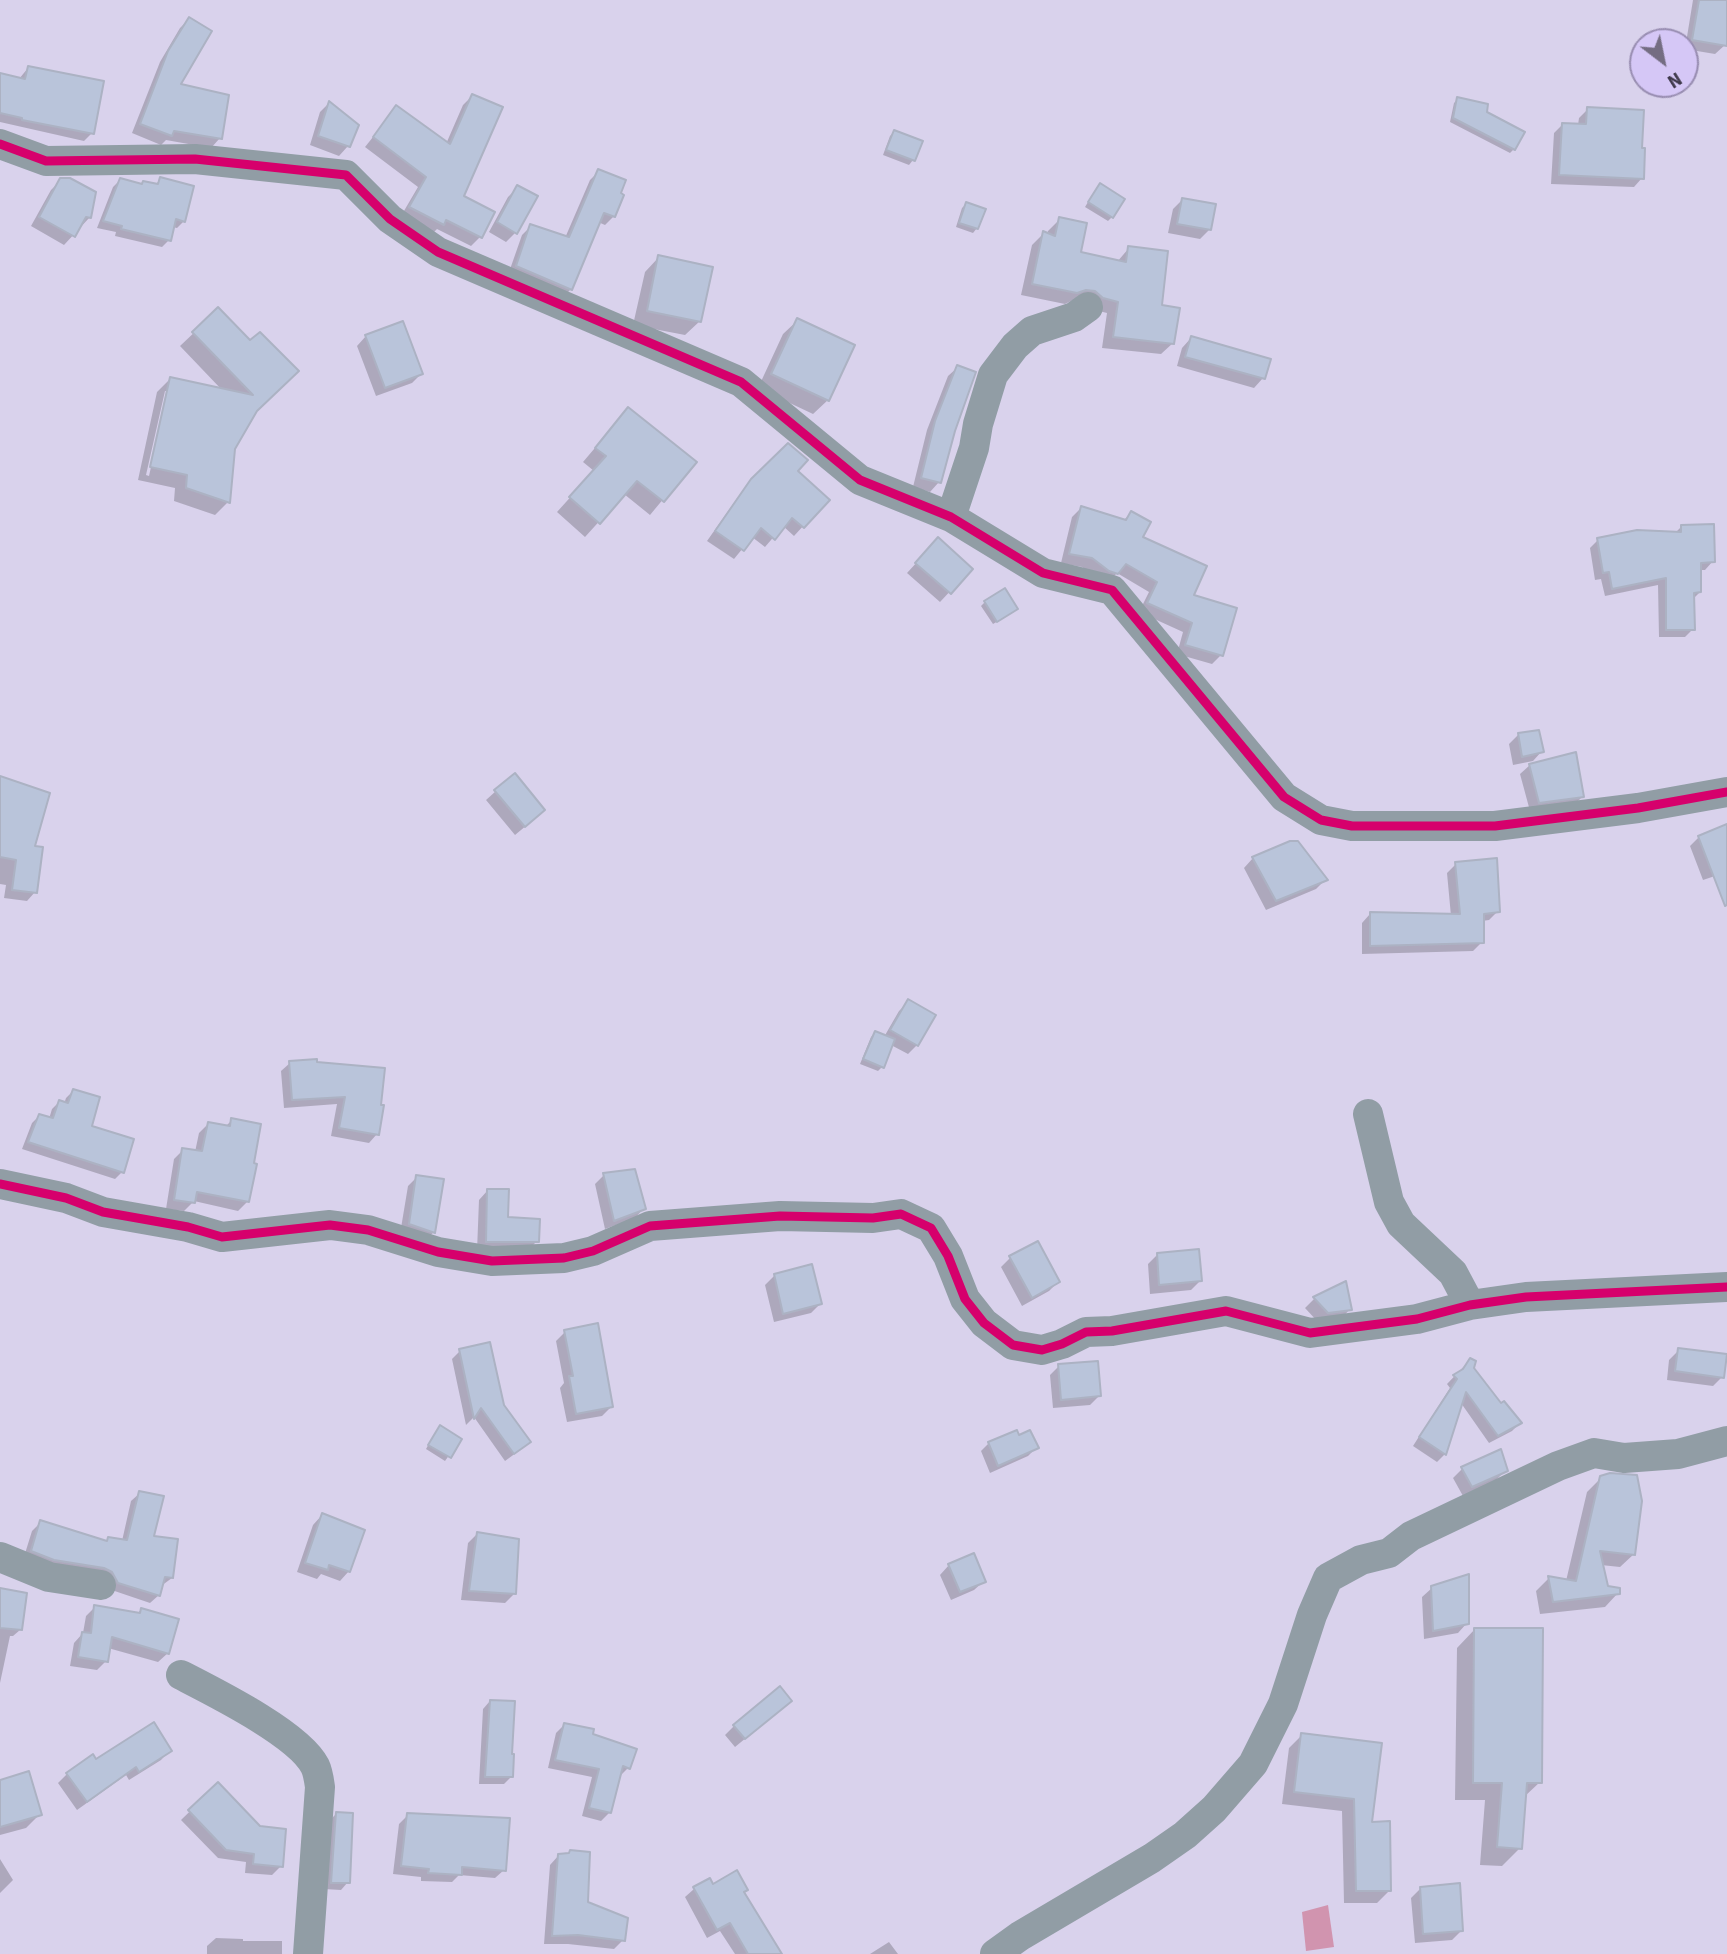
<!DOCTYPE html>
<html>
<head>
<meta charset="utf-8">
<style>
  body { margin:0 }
  #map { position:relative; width:1727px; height:1954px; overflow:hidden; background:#d9d2ec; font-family:"Source Sans 3",sans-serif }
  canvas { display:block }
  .north { position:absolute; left:1629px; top:28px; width:70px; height:70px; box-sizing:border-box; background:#d5c7f6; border:2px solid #988db1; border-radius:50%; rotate:148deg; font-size:19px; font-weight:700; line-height:28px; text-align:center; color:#3d3749 }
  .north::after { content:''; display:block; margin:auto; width:24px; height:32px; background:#746d82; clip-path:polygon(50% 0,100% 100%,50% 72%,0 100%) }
</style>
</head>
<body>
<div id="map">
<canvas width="1727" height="1954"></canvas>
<div class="north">N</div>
</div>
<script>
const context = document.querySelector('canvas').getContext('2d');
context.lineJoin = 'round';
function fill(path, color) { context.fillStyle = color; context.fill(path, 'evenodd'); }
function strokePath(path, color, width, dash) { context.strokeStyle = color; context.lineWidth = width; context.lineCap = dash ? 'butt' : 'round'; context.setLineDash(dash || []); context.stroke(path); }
fill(new Path2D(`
  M 1328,1905 L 1334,1947 L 1306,1951 L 1302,1912 Z`), '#d194af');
fill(new Path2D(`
  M 1693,0 L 1727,0 L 1725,45 L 1715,54 L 1685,49 Z
  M 189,19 L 178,85 L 220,138 L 211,148 L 166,140 L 161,145 L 132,133 L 160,62 L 180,28 Z
  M 28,68 L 92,133 L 84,141 L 0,122 L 0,75 L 19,79 Z
  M 472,96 L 461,197 L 480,237 L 471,246 L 437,229 L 433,233 L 401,216 L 418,187 L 365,147 L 397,107 L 446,144 L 463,105 Z
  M 1458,99 L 1485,113 L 1514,149 L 1510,153 L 1450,122 L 1454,103 Z
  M 329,103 L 348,146 L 339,156 L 310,145 L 320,112 Z
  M 1588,109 L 1640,149 L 1642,178 L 1634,187 L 1551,184 L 1554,133 L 1563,124 L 1578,125 L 1579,118 Z
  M 894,132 L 920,142 L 913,160 L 909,165 L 883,155 L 890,136 Z
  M 599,171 L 614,216 L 605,225 L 598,222 L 571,289 L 562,298 L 508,275 L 522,235 L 531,226 L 565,238 L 590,180 Z
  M 161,179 L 184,221 L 177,228 L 172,227 L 169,240 L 162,247 L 115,236 L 116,232 L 97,228 L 113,187 L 120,180 L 141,185 L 155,185 Z
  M 61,180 L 90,217 L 64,245 L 31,226 L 51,190 Z
  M 518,187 L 515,233 L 506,242 L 489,232 L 508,197 Z
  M 1096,189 L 1112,217 L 1108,221 L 1085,207 Z
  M 1182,200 L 1210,229 L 1200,239 L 1168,233 L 1173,209 Z
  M 966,204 L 977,228 L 973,233 L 956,227 L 962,208 Z
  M 1060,219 L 1078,254 L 1117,262 L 1129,248 L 1160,307 L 1173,343 L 1161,354 L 1102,348 L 1107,313 L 1091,309 L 1073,300 L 1065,304 L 1021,295 L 1032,245 L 1044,233 L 1047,235 L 1048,231 Z
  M 659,257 L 700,321 L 685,335 L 633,325 L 645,272 Z
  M 218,310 L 250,342 L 255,412 L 233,449 L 228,502 L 215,515 L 174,501 L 175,488 L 138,480 L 157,392 L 170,379 L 222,390 L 180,346 ZM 165,391 L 168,391 L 149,476 L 146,475 Z
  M 798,320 L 828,400 L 813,414 L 758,388 L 783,334 Z
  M 366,336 L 421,374 L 412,383 L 376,396 L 357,346 Z
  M 1191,338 L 1263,378 L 1254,388 L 1177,366 L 1182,348 Z
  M 958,367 L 953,430 L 939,482 L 930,492 L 913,487 L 927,430 L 948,376 Z
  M 628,409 L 694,462 L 650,515 L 624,494 L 585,537 L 557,512 L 594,471 L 583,462 Z
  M 788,445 L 795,471 L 827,500 L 794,536 L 783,526 L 765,547 L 752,537 L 734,559 L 707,541 L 743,490 Z
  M 1081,508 L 1123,521 L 1131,513 L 1141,538 L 1191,597 L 1221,655 L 1212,664 L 1177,654 L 1183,632 L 1139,612 L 1149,592 L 1117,573 L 1108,582 L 1099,580 L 1082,567 L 1061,563 L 1072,517 Z
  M 1681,527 L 1713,561 L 1705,570 L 1700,570 L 1700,592 L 1693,599 L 1693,629 L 1685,637 L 1659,637 L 1658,585 L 1605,596 L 1601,579 L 1595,580 L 1590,548 L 1598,540 L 1674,534 Z
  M 929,549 L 971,569 L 940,602 L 907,573 Z
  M 985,602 L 1012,613 L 993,624 L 981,606 Z
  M 1518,735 L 1542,751 L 1533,761 L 1513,765 L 1509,744 Z
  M 1530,765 L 1582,797 L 1573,806 L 1530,811 L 1520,774 Z
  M 0,784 L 33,848 L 35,892 L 27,901 L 4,898 L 6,885 L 0,884 Z
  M 496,791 L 533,820 L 515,835 L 486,800 Z
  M 1727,826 L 1727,872 L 1703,880 L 1690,846 L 1699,837 Z
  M 1253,858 L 1325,880 L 1316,889 L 1266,910 L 1244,868 Z
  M 1456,864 L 1498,911 L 1489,920 L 1482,921 L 1482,942 L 1473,951 L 1362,954 L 1362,923 L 1370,914 L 1451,916 L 1447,873 Z
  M 908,1002 L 917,1045 L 908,1054 L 891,1045 L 882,1067 L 878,1071 L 860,1064 L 871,1037 L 875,1033 L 884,1037 L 899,1011 Z
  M 290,1063 L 383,1070 L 377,1134 L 369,1143 L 331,1136 L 337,1104 L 284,1108 L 281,1071 Z
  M 73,1091 L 89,1128 L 122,1172 L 115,1179 L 22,1149 L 32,1123 L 39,1116 L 49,1119 L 52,1109 L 59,1102 L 64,1104 L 66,1098 Z
  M 232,1120 L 247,1202 L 238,1211 L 194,1201 L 184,1211 L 166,1209 L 174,1159 L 183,1150 L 195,1152 L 199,1133 L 208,1124 L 225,1127 Z
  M 604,1175 L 644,1208 L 635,1218 L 605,1229 L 595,1184 Z
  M 417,1177 L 434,1232 L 424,1241 L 400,1234 L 408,1186 Z
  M 488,1190 L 506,1219 L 537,1241 L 528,1250 L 477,1251 L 479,1200 Z
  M 1157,1255 L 1200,1281 L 1191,1290 L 1150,1294 L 1148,1264 Z
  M 1010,1258 L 1058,1282 L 1049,1291 L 1022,1306 L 1001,1267 Z
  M 774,1276 L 820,1304 L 811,1313 L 774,1322 L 765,1285 Z
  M 1345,1284 L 1350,1309 L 1341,1319 L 1318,1322 L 1305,1308 L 1314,1299 Z
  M 565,1332 L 612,1406 L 602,1416 L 567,1422 L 560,1388 L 564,1383 L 556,1341 Z
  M 1679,1350 L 1722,1377 L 1713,1386 L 1667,1380 L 1669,1360 Z
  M 460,1351 L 502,1406 L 520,1450 L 505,1461 L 474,1417 L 466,1425 L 452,1359 Z
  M 1470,1360 L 1472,1368 L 1500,1405 L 1520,1423 L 1512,1431 L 1489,1443 L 1461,1403 L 1445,1454 L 1437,1462 L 1413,1446 L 1450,1388 L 1447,1384 Z
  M 1059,1366 L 1099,1396 L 1090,1405 L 1053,1408 L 1050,1375 Z
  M 436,1431 L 460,1440 L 445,1461 L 426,1449 Z
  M 1018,1438 L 1037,1447 L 1028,1456 L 990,1473 L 981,1451 L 989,1443 Z
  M 1462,1469 L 1506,1470 L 1496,1480 L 1463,1496 L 1453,1478 Z
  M 1601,1478 L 1634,1554 L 1620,1567 L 1601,1565 L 1607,1587 L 1618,1593 L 1605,1607 L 1540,1614 L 1536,1591 L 1549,1578 L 1566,1581 L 1587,1492 Z
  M 140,1493 L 152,1538 L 172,1578 L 161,1586 L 159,1595 L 150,1603 L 23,1560 L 32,1531 L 41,1522 L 105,1542 L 109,1539 L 122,1541 L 131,1501 Z
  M 322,1515 L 349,1571 L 340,1581 L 321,1574 L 317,1579 L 297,1572 L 313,1525 Z
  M 477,1534 L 514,1594 L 505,1603 L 461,1600 L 468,1543 Z
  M 949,1565 L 984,1581 L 974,1590 L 951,1600 L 940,1575 Z
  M 1432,1588 L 1467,1623 L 1458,1633 L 1424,1639 L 1422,1597 Z
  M 0,1591 L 20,1630 L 13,1636 L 10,1636 L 0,1683 Z
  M 95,1607 L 137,1614 L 141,1610 L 168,1653 L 158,1662 L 108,1648 L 106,1661 L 97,1670 L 70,1666 L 74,1643 L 83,1633 L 86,1616 Z
  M 1475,1629 L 1540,1782 L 1524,1797 L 1520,1848 L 1502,1866 L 1480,1865 L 1485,1800 L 1455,1800 L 1457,1648 Z
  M 490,1701 L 510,1756 L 512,1776 L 504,1784 L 479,1784 L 483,1709 Z
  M 780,1710 L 735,1747 L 725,1735 L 734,1726 Z
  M 564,1725 L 591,1735 L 628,1768 L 620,1776 L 610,1812 L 601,1821 L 582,1816 L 592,1777 L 548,1768 L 556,1733 Z
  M 1302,1735 L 1380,1744 L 1370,1823 L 1390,1890 L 1377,1903 L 1344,1903 L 1342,1811 L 1282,1804 L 1289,1748 Z
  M 170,1750 L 161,1760 L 129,1780 L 126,1775 L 77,1810 L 58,1783 L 67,1774 L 96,1761 Z
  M 0,1782 L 40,1814 L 26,1828 L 0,1835 Z
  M 218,1784 L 259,1828 L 281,1866 L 272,1875 L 245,1873 L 246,1862 L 218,1858 L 181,1820 Z
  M 336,1814 L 348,1882 L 341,1890 L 324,1889 L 329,1821 Z
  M 408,1815 L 504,1870 L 495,1878 L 459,1875 L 452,1882 L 421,1881 L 421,1877 L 393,1874 L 399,1824 Z
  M 559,1855 L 587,1903 L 623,1940 L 614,1949 L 568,1944 L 544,1944 L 550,1865 Z
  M 0,1859 L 13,1880 L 0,1893 Z
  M 709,1880 L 713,1887 L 743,1892 L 780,1954 L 735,1954 L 720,1931 L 707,1938 L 685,1897 L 694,1889 Z
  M 1421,1888 L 1462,1930 L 1452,1940 L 1415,1943 L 1411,1898 Z
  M 216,1938 L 243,1939 L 243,1941 L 282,1941 L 282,1954 L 207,1954 L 207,1946 Z
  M 889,1942 L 898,1954 L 870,1954 Z`), '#0003');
const building = new Path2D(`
  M 1699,0 L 1727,0 L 1727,46 L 1692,40 Z
  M 189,17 L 212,31 L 181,84 L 229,95 L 222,139 L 174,131 L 172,136 L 140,124 L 168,51 Z
  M 28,66 L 104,81 L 94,134 L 22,120 L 22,118 L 0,113 L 0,73 L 25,79 Z
  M 472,94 L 503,107 L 464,196 L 495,212 L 482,238 L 446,220 L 444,225 L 409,207 L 426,177 L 373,137 L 396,105 L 450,144 Z
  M 1457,97 L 1488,104 L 1487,112 L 1525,132 L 1515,150 L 1453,118 Z
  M 329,101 L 359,125 L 350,147 L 318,136 Z
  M 1587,107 L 1644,110 L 1642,148 L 1645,148 L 1644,179 L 1559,175 L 1562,123 L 1586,124 Z
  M 894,130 L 923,141 L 915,161 L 886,150 Z
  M 598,169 L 626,180 L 621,193 L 624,195 L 615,217 L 604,213 L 572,290 L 516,266 L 530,224 L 569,237 Z
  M 160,177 L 194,186 L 185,222 L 176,219 L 171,241 L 121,229 L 122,226 L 103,221 L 120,178 L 142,184 L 143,181 L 158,184 Z
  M 60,178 L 70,178 L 96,192 L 91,218 L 86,217 L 75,237 L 39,217 Z
  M 1100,183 L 1125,199 L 1113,218 L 1088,202 Z
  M 517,185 L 538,196 L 517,234 L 497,222 Z
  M 1182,198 L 1216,204 L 1211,230 L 1177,224 Z
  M 966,202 L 986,209 L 978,229 L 959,223 Z
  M 1059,217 L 1087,223 L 1081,252 L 1126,262 L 1128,246 L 1168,251 L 1162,305 L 1180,308 L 1174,344 L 1113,337 L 1118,302 L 1103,298 L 1095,291 L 1086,290 L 1077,293 L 1032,284 L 1043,231 L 1055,236 Z
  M 658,255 L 713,267 L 701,322 L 647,311 Z
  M 218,307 L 250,340 L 260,332 L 299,371 L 257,411 L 235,449 L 230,503 L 186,488 L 187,475 L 150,467 L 170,377 L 253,395 L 192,332 Z
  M 797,318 L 855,345 L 829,401 L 771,374 Z
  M 403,321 L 423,374 L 385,388 L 365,335 Z
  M 1191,336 L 1271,359 L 1265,379 L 1185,357 Z
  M 957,365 L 976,372 L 955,431 L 941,483 L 921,478 L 935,421 Z
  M 628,407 L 697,462 L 664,502 L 637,481 L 600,524 L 569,497 L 606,456 L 595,448 Z
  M 788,443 L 808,460 L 798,471 L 830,500 L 804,528 L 792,518 L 775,540 L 761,528 L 744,551 L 715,531 L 751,479 Z
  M 1081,506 L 1126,520 L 1131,511 L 1151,522 L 1143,537 L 1207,566 L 1194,595 L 1237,608 L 1223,656 L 1185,645 L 1192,623 L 1147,603 L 1157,582 L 1126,564 L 1118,574 L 1109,571 L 1092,558 L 1069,554 Z
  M 1714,524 L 1715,562 L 1701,563 L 1701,592 L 1694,593 L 1695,630 L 1666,630 L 1666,578 L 1612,589 L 1609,572 L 1603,573 L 1597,538 L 1637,530 L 1681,532 L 1681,525 Z
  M 938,537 L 973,569 L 951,594 L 915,563 Z
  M 1005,588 L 1018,609 L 997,622 L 984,601 Z
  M 1539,730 L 1544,752 L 1522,757 L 1518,733 Z
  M 1576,752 L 1584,797 L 1539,803 L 1529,764 Z
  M 515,773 L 545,810 L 525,827 L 494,790 Z
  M 0,776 L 50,793 L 35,846 L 43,847 L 37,893 L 12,890 L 16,860 L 0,857 Z
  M 1727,824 L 1727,905 L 1725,906 L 1698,836 Z
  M 1290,841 L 1298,841 L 1328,880 L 1276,901 L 1252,857 Z
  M 1497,858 L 1500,912 L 1484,914 L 1484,943 L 1370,946 L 1370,912 L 1460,914 L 1455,862 Z
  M 908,999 L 936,1015 L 918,1046 L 890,1030 Z
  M 875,1031 L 895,1039 L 884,1068 L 863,1059 Z
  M 317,1059 L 317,1062 L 385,1068 L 381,1105 L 384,1105 L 379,1135 L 339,1128 L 345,1097 L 292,1100 L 289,1061 Z
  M 73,1089 L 100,1097 L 92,1126 L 134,1139 L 124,1173 L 28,1142 L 39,1114 L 53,1118 L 59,1100 L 68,1103 Z
  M 231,1118 L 261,1124 L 254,1163 L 257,1164 L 249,1202 L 197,1192 L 195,1203 L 174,1200 L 182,1148 L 202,1151 L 208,1122 L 230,1126 Z
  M 635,1169 L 646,1209 L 614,1221 L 603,1173 Z
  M 416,1175 L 444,1179 L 435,1233 L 409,1224 Z
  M 487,1189 L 509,1189 L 508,1217 L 540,1219 L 539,1242 L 486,1242 Z
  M 1038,1241 L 1060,1282 L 1032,1298 L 1009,1256 Z
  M 1199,1249 L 1202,1281 L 1159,1285 L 1157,1253 Z
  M 812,1264 L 822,1304 L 783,1314 L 774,1274 Z
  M 1346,1281 L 1352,1310 L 1328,1313 L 1313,1297 Z
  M 598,1323 L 613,1407 L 576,1414 L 569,1376 L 573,1376 L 564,1330 Z
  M 490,1342 L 504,1405 L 531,1442 L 514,1454 L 481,1408 L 474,1419 L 459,1349 Z
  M 1678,1348 L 1727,1354 L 1724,1378 L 1675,1371 Z
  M 1470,1358 L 1476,1361 L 1474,1368 L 1501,1403 L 1504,1401 L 1522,1423 L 1498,1436 L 1466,1392 L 1446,1455 L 1419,1437 L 1457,1379 L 1453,1375 L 1463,1369 Z
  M 1098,1361 L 1101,1396 L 1061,1400 L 1058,1364 Z
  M 440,1425 L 462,1439 L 451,1458 L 428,1445 Z
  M 1017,1430 L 1019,1435 L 1030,1430 L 1039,1448 L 998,1466 L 988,1442 Z
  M 1501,1449 L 1508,1471 L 1472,1487 L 1461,1467 Z
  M 1610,1473 L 1637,1475 L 1642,1501 L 1635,1555 L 1600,1551 L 1608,1586 L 1620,1588 L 1620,1594 L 1553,1602 L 1548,1576 L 1576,1581 L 1600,1476 Z
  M 139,1491 L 164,1496 L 154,1536 L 178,1539 L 173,1578 L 165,1577 L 160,1596 L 118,1583 L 112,1572 L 104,1568 L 54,1560 L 31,1551 L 40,1520 L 107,1541 L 108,1537 L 127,1540 Z
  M 322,1513 L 365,1530 L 350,1572 L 329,1565 L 328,1570 L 305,1563 Z
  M 477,1532 L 519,1539 L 516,1594 L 469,1591 Z
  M 974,1553 L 986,1582 L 960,1592 L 948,1564 Z
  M 1469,1574 L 1469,1624 L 1433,1631 L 1431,1586 Z
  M 0,1588 L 27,1593 L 22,1630 L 0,1628 Z
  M 94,1605 L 140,1613 L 141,1608 L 179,1619 L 169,1654 L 112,1637 L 108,1662 L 78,1657 L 82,1632 L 91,1633 Z
  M 1474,1628 L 1543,1628 L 1542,1783 L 1527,1783 L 1522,1849 L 1497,1847 L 1502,1783 L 1473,1783 Z
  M 780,1686 L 792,1701 L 745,1739 L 733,1725 Z
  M 490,1700 L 515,1701 L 512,1754 L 514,1754 L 513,1777 L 485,1777 Z
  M 154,1722 L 172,1751 L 139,1772 L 136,1767 L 87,1802 L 66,1773 L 93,1754 L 96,1759 Z
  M 564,1723 L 594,1729 L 593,1734 L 637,1749 L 630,1769 L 623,1766 L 611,1813 L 589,1808 L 599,1769 L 555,1760 Z
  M 1301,1733 L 1382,1743 L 1372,1822 L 1390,1821 L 1391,1891 L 1356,1891 L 1354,1799 L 1294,1792 Z
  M 29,1771 L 42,1815 L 0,1827 L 0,1780 Z
  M 218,1782 L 260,1826 L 286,1829 L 283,1867 L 253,1864 L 254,1854 L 226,1850 L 188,1810 Z
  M 336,1812 L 353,1813 L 350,1883 L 331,1883 Z
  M 407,1813 L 510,1818 L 506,1871 L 462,1867 L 462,1875 L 428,1873 L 429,1869 L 401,1866 Z
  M 570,1850 L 590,1852 L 588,1902 L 628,1918 L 625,1941 L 578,1935 L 552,1936 L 558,1854 L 569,1853 Z
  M 737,1870 L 748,1890 L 744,1892 L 782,1954 L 748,1954 L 730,1923 L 717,1930 L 693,1887 L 710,1878 L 713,1884 Z
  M 1460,1883 L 1463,1931 L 1423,1934 L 1420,1887 Z`);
fill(building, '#b9c4da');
strokePath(building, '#acb2c3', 2);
strokePath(new Path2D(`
  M 0,144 L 46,161 L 195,159 L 346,175 L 390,219 L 438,252 L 741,382 L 860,480 L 951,517 L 1043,573 L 1112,590 L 1284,797 L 1321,820 L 1352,826 L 1495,826 L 1638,808 L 1727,792
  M 951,517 L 974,448 L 978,424 L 993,375 L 1015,346 L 1032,331 L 1074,317 L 1088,307
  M 1368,1114 L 1389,1202 L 1401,1224 L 1453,1273 L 1470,1305
  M 0,1184 L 66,1198 L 103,1212 L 188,1227 L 222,1237 L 330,1225 L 368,1230 L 438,1252 L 492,1261 L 564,1258 L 593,1251 L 650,1226 L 780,1216 L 873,1218 L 901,1214 L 931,1228 L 948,1256 L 965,1299 L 984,1323 L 1013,1345 L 1042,1350 L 1062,1344 L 1086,1332 L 1112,1331 L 1226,1311 L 1310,1333 L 1417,1319 L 1470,1305 L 1526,1297 L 1727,1287
  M 0,1557 L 49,1577 L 101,1585
  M 181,1675 C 214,1692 299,1734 315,1766 C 318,1772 319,1780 320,1787 L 308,1954
  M 995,1954 L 1020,1936 L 1152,1858 L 1185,1835 L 1214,1809 L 1253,1764 L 1283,1704 L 1312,1615 L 1328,1578 L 1361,1560 L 1389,1553 L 1411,1536 L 1558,1466 L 1594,1453 L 1624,1458 L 1678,1454 L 1727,1441`), '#919da5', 30);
strokePath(new Path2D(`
  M 0,144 L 46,161 L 195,159 L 346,175 L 390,219 L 438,252 L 741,382 L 860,480 L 951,517 L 1043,573 L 1112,590 L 1284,797 L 1321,820 L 1352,826 L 1495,826 L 1638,808 L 1727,792
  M 0,1184 L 66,1198 L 103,1212 L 188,1227 L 222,1237 L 330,1225 L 368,1230 L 438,1252 L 492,1261 L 564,1258 L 593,1251 L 650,1226 L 780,1216 L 873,1218 L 901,1214 L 931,1228 L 948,1256 L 965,1299 L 984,1323 L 1013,1345 L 1042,1350 L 1062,1344 L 1086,1332 L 1112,1331 L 1226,1311 L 1310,1333 L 1417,1319 L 1470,1305 L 1526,1297 L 1727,1287`), '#d6006c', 9);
</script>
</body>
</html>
